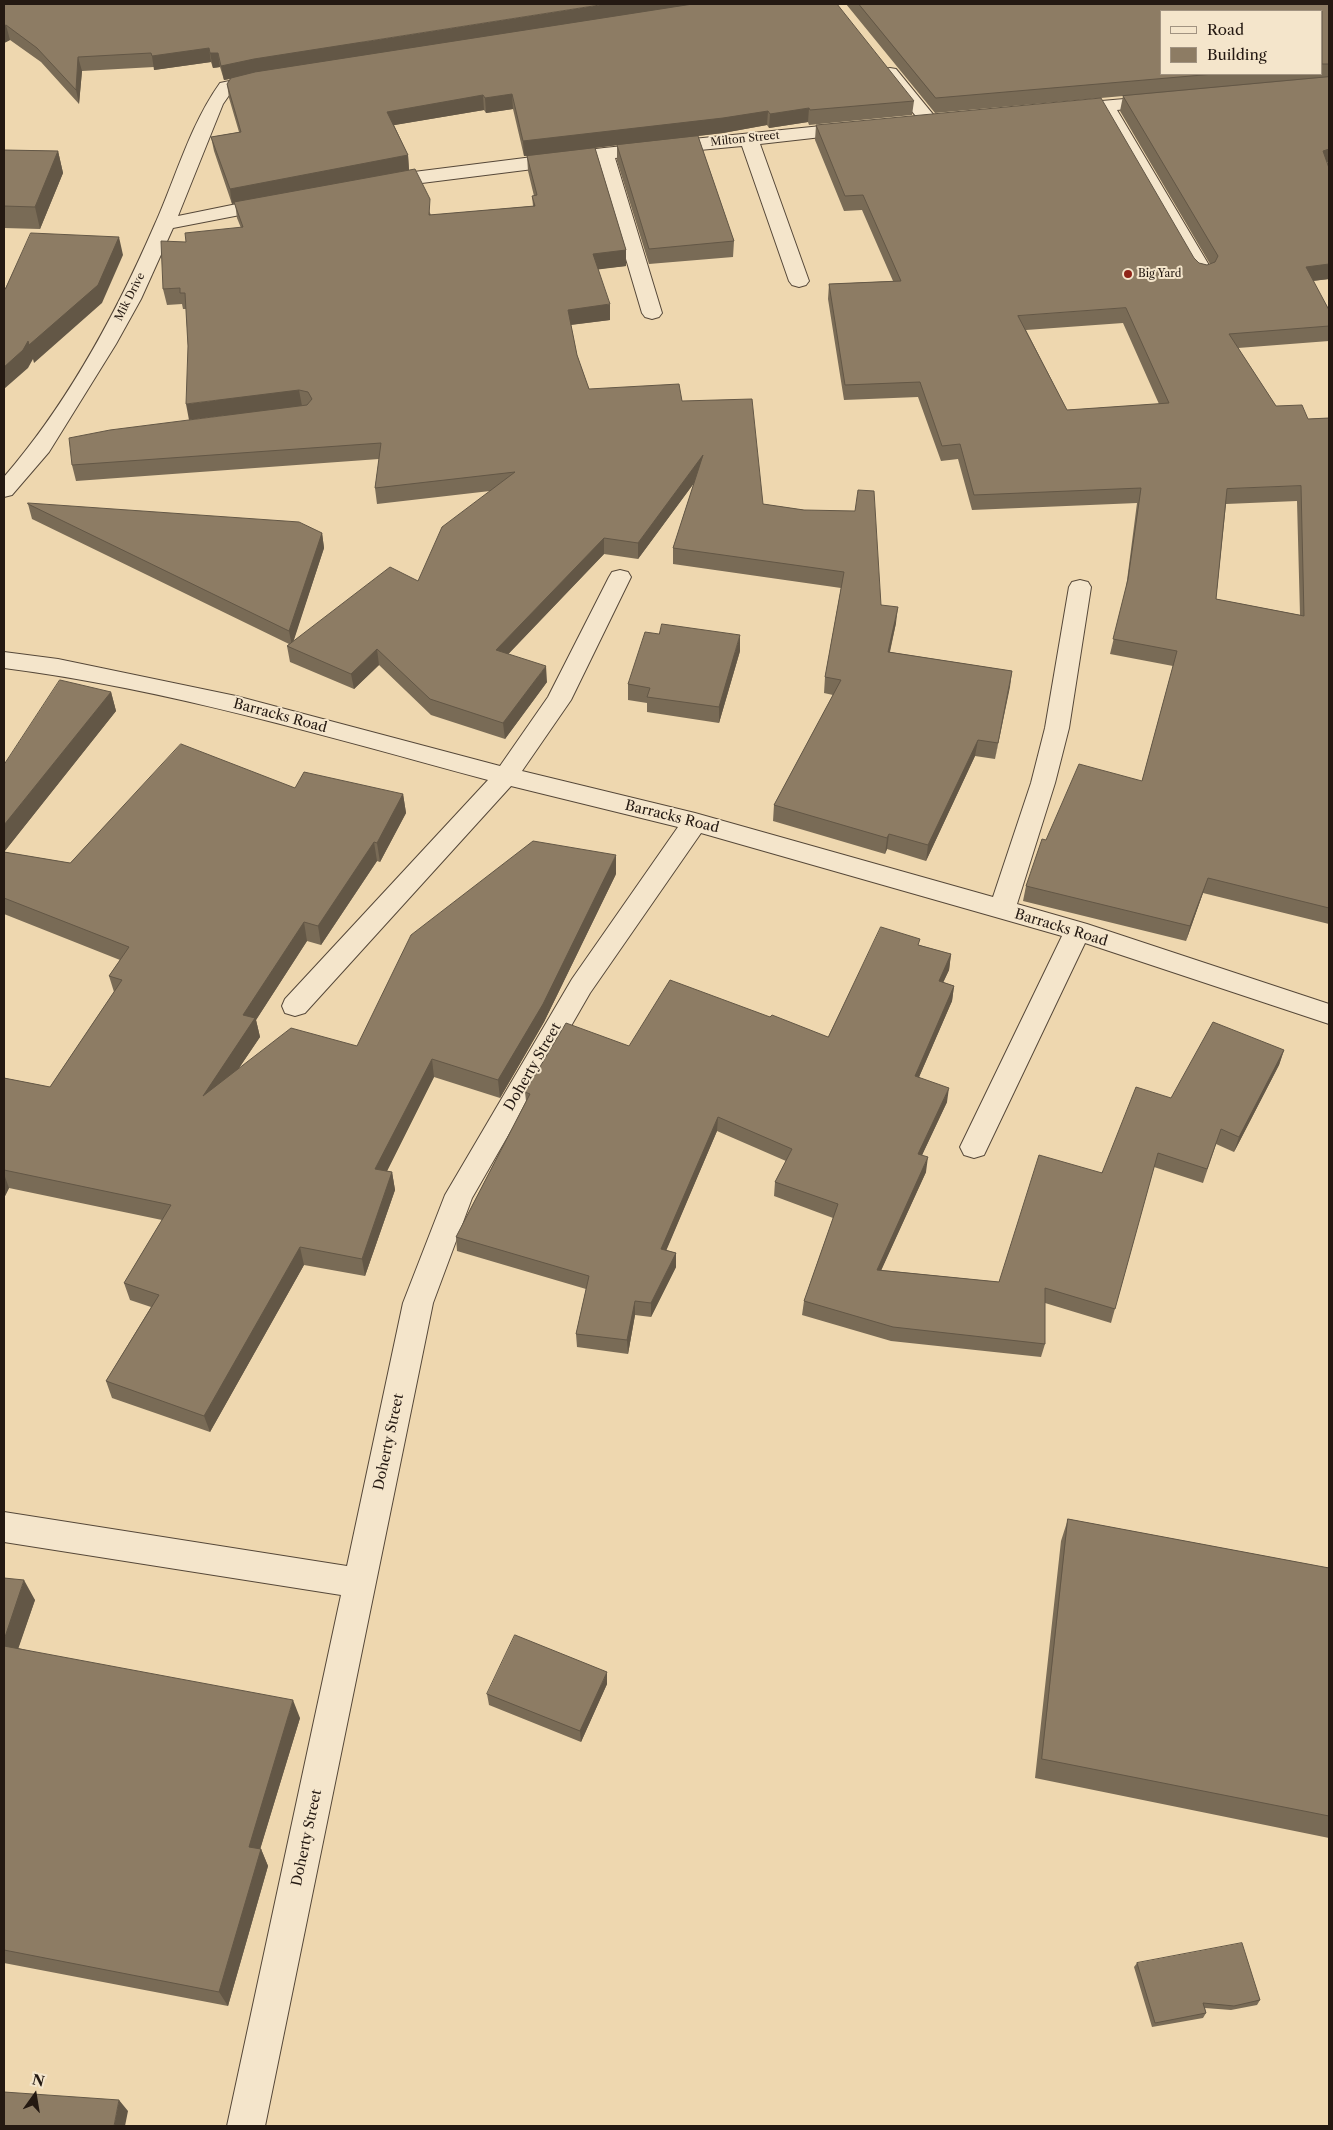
<!DOCTYPE html>
<html>
<head>
<meta charset="utf-8">
<style>
  body { margin:0 }
  #map { position:relative; width:1333px; height:2130px; overflow:hidden; background:#eed7af; font-family:"Libre Caslon Text",serif }
  canvas { display:block }
  .frame { position:absolute; inset:0; border:5px solid #241912; pointer-events:none }
  .legend { position:absolute; left:1160px; top:10px; width:162px; height:65px; box-sizing:border-box; background:#f4e5cb; border:1px solid #a19381; margin:0; padding:6px 9px; list-style:none; font-size:15px; color:#241912 }
  .legend li { display:flex; align-items:center; gap:10px; height:25px }
  .legend b { width:25px; border:1px solid #a19381 }
  .north { position:absolute; left:10px; top:2070px; width:50px; height:50px; -webkit-text-stroke:4px #f4e5cb; paint-order:stroke; rotate:13deg; font-size:14px; font-weight:700; line-height:20px; text-align:center; color:#241912 }
  .north::after { content:''; display:block; margin:auto; width:18px; height:22px; background:#241912; clip-path:polygon(50% 0,100% 100%,50% 72%,0 100%) }
</style>
</head>
<body>
<div id="map">
<canvas width="1333" height="2130"></canvas>
<div class="frame"></div>
<ul class="legend">
<li><b style="height:6px;background:#f4e5cb"></b>Road</li>
<li><b style="height:14px;background:#8d7c64"></b>Building</li>
</ul>
<div class="north">N</div>
</div>
<script>
const context = document.querySelector('canvas').getContext('2d');
context.lineJoin = 'round';
function strokePath(path, color, width, dash) { context.strokeStyle = color; context.lineWidth = width; context.lineCap = dash ? 'butt' : 'round'; context.setLineDash(dash || []); context.stroke(path); }
function fill(path, color) { context.fillStyle = color; context.fill(path, 'evenodd'); }
function label(font, color, halo, rows, align = 'center') {
  context.font = font + ' "Libre Caslon Text",serif'; context.lineWidth = 4; context.setLineDash([]); context.textBaseline = 'middle'; context.strokeStyle = halo; context.fillStyle = color; for (const [text, x, y, turn = 0] of rows) {
    context.save(); context.translate(x, y); context.rotate((+turn || 0) * Math.PI / 180); context.textAlign = isNaN(turn) ? turn : align; if (halo) context.strokeText(text, 0, 0); context.fillText(text, 0, 0); context.restore();
  }
}
const minor = new Path2D(`
  M 890,68 L 896,69 L 936,118 L 939,122 L 936,126 L 930,127 L 924,126 L 884,77 L 881,73 L 884,69 Z
  M 263,74 L 269,75 L 272,79 L 269,83 L 232,91 L 223,104 L 178,216 L 271,197 L 278,199 L 281,203 L 278,207 L 271,209 L 173,228 L 141,299 L 116,344 L 49,452 L 12,495 L 4,497 L 4,477 C 68,403 116,314 155,224 C 176,177 190,125 220,83 Z
  M 1158,96 L 1164,97 L 1167,101 L 1164,105 L 1117,110 L 1213,272 L 1210,276 L 1203,278 L 1196,276 L 1193,272 L 1100,112 L 1068,114 L 1062,113 L 1059,109 L 1062,105 L 1068,104 Z
  M 851,123 L 857,125 L 860,129 L 857,133 L 760,144 L 809,281 L 806,285 L 799,287 L 792,285 L 789,281 L 742,146 L 615,158 L 662,313 L 659,317 L 652,319 L 645,317 L 642,313 L 597,161 L 382,188 L 375,186 L 373,182 L 375,178 L 382,176 L 604,148 Z
  M 620,570 L 628,572 L 631,577 L 571,700 L 522,771 L 695,813 L 993,897 L 1031,783 L 1045,728 L 1069,587 L 1072,582 L 1080,580 L 1088,582 L 1091,587 L 1069,728 L 1055,783 L 1017,904 L 1087,924 L 1329,1004 L 1329,1024 L 1085,943 L 984,1155 L 974,1158 L 964,1155 L 960,1147 L 1062,936 L 701,833 L 590,993 L 472,1198 L 433,1303 L 265,2126 L 227,2126 L 341,1595 L 4,1542 L 4,1512 L 347,1566 L 403,1303 L 445,1195 L 572,979 L 678,827 L 511,786 L 305,1013 L 295,1016 L 285,1013 L 282,1006 L 285,999 L 488,780 C 328,737 168,689 4,668 L 4,652 L 58,659 L 236,696 L 500,766 L 548,697 L 609,577 L 612,572 Z`);
strokePath(minor, '#564839', 2);
fill(minor, '#f4e5cb');
fill(new Path2D(`
  M 4,4 L 914,101 L 912,115 L 809,125 L 808,122 L 769,128 L 767,125 L 723,133 L 698,136 L 734,241 L 733,257 L 649,264 L 617,161 L 617,145 L 595,148 L 626,250 L 626,266 L 598,269 L 610,320 L 571,325 L 577,355 L 589,389 L 682,401 L 763,504 L 804,510 L 896,623 L 890,652 L 1012,671 L 995,759 L 975,756 L 926,861 L 887,849 L 885,854 L 773,821 L 774,805 L 833,695 L 824,693 L 825,677 L 841,588 L 673,564 L 673,548 L 694,483 L 638,559 L 604,554 L 508,654 L 547,682 L 505,739 L 431,715 L 379,665 L 354,689 L 290,662 L 287,646 L 289,644 L 32,519 L 28,504 L 322,533 L 324,548 L 293,641 L 418,581 L 490,491 L 377,504 L 375,488 L 379,459 L 76,481 L 72,465 L 224,416 L 188,346 L 186,309 L 183,309 L 182,304 L 167,305 L 163,289 L 186,242 L 241,228 L 237,218 L 235,203 L 232,204 L 214,151 L 211,137 L 239,132 L 229,98 L 227,84 L 230,79 L 224,80 L 220,67 L 213,68 L 211,62 L 154,70 L 154,67 L 82,71 L 79,104 L 41,62 L 10,40 L 4,43 ZM 513,109 L 524,156 L 527,156 L 528,171 L 534,196 L 532,196 L 533,206 L 431,215 L 409,170 L 408,155 L 394,125 L 484,110 L 486,113 Z
  M 846,4 L 1329,4 L 1329,162 L 1327,162 L 1329,168 L 1329,279 L 1313,281 L 1329,310 L 1329,341 L 1238,348 L 1276,406 L 1308,419 L 1329,418 L 1329,924 L 1203,893 L 1186,941 L 1023,901 L 1026,886 L 1046,840 L 1142,781 L 1173,666 L 1110,654 L 1126,588 L 1137,503 L 972,510 L 958,459 L 941,461 L 918,397 L 844,400 L 828,299 L 829,284 L 893,281 L 862,210 L 844,211 L 815,140 L 816,125 L 1194,258 L 1199,263 L 1207,265 L 1210,264 L 1120,111 L 1123,96 L 935,113 ZM 1322,11 L 1322,74 L 1162,74 ZM 1123,323 L 1159,404 L 1067,410 L 1026,330 ZM 1297,501 L 1300,615 L 1216,599 L 1226,504 Z
  M 4,150 L 58,151 L 63,173 L 40,229 L 4,228 Z
  M 740,651 L 719,723 L 647,712 L 647,703 L 628,700 L 628,684 Z
  M 111,692 L 116,711 L 4,852 L 70,863 L 295,788 L 403,794 L 406,813 L 380,862 L 377,861 L 321,945 L 307,941 L 256,1020 L 260,1037 L 239,1068 L 357,1046 L 616,874 L 544,1022 L 500,1098 L 434,1077 L 387,1171 L 392,1172 L 395,1190 L 365,1276 L 304,1265 L 210,1432 L 112,1398 L 106,1381 L 151,1307 L 130,1300 L 124,1283 L 162,1220 L 9,1188 L 4,1198 L 4,1078 L 50,1087 L 114,992 L 109,976 L 120,960 L 4,914 L 4,765 Z
  M 919,945 L 951,954 L 949,970 L 943,982 L 954,986 L 952,1001 L 919,1077 L 947,1102 L 922,1155 L 926,1172 L 881,1270 L 999,1282 L 1171,1098 L 1284,1050 L 1279,1065 L 1234,1152 L 1216,1144 L 1203,1183 L 1154,1167 L 1111,1323 L 1045,1303 L 1045,1344 L 1041,1357 L 891,1341 L 802,1315 L 804,1301 L 833,1218 L 774,1196 L 775,1182 L 786,1161 L 717,1131 L 666,1250 L 676,1253 L 676,1267 L 651,1317 L 635,1315 L 628,1354 L 577,1347 L 576,1334 L 586,1289 L 457,1251 L 456,1237 L 526,1101 L 525,1092 L 629,1046 L 770,1017 L 828,1037 Z
  M 1068,1519 L 1329,1568 L 1329,1838 L 1035,1778 L 1061,1541 Z
  M 4,1578 L 35,1600 L 18,1648 L 300,1718 L 260,1849 L 261,1849 L 268,1866 L 228,2006 L 4,1963 Z
  M 607,1684 L 581,1742 L 489,1705 L 487,1694 Z
  M 1137,1963 L 1260,2000 L 1257,2005 L 1231,2010 L 1205,2008 L 1206,2013 L 1203,2018 L 1152,2027 L 1134,1967 Z`), '#796b56');
fill(new Path2D(`
  M 606,4 L 698,4 L 257,73 L 224,80 L 221,66 L 254,59 Z
  M 6,25 L 10,40 L 4,43 L 4,26 Z
  M 209,48 L 211,62 L 154,70 L 152,56 Z
  M 210,53 L 218,53 L 220,67 L 213,68 Z
  M 78,57 L 82,71 L 79,104 L 76,90 Z
  M 512,94 L 513,109 L 486,113 L 485,98 Z
  M 483,95 L 484,110 L 389,126 L 387,112 Z
  M 809,108 L 808,122 L 769,128 L 770,114 Z
  M 768,111 L 767,125 L 723,133 L 524,156 L 523,141 Z
  M 1329,149 L 1329,162 L 1319,166 L 1323,151 Z
  M 58,151 L 63,173 L 40,229 L 35,207 Z
  M 408,155 L 409,170 L 232,204 L 230,189 Z
  M 119,237 L 123,255 L 102,303 L 34,363 L 33,359 L 28,368 L 4,389 L 4,367 L 28,341 Z
  M 626,250 L 626,266 L 594,270 L 593,254 Z
  M 1329,264 L 1329,279 L 1302,282 L 1306,267 Z
  M 610,304 L 610,320 L 569,325 L 568,310 Z
  M 299,390 L 302,406 L 189,420 L 186,404 Z
  M 703,455 L 703,471 L 638,559 L 638,543 Z
  M 322,533 L 324,548 L 292,646 L 289,631 Z
  M 604,538 L 604,554 L 497,666 L 496,650 Z
  M 898,607 L 896,623 L 886,668 L 888,652 Z
  M 740,635 L 740,651 L 719,723 L 719,707 Z
  M 377,649 L 379,665 L 354,689 L 351,674 Z
  M 546,666 L 547,682 L 505,739 L 503,723 Z
  M 1012,671 L 1010,687 L 995,759 L 998,743 Z
  M 111,692 L 116,711 L 4,852 L 4,825 Z
  M 978,740 L 975,756 L 926,861 L 928,845 Z
  M 403,794 L 406,813 L 380,862 L 377,843 Z
  M 889,834 L 887,849 L 885,854 L 887,838 Z
  M 374,842 L 377,861 L 321,945 L 318,926 Z
  M 616,855 L 616,874 L 544,1022 L 500,1098 L 498,1080 Z
  M 1208,878 L 1203,893 L 1186,941 L 1190,926 Z
  M 304,922 L 307,941 L 256,1020 L 260,1037 L 208,1114 L 203,1096 L 243,1015 Z
  M 951,954 L 949,970 L 937,996 L 939,981 Z
  M 954,986 L 952,1001 L 913,1091 L 915,1076 Z
  M 1284,1050 L 1279,1065 L 1234,1152 L 1239,1137 Z
  M 432,1059 L 434,1077 L 379,1187 L 375,1169 Z
  M 949,1088 L 947,1102 L 916,1168 L 918,1154 Z
  M 718,1117 L 717,1131 L 661,1263 L 661,1249 Z
  M 928,1157 L 926,1172 L 875,1284 L 877,1270 Z
  M 392,1172 L 395,1190 L 365,1276 L 362,1259 Z
  M 4,1174 L 9,1188 L 4,1198 Z
  M 300,1247 L 304,1265 L 210,1432 L 204,1416 Z
  M 676,1253 L 676,1267 L 651,1317 L 651,1303 Z
  M 635,1301 L 635,1315 L 628,1354 L 627,1340 Z
  M 24,1580 L 35,1600 L 13,1664 L 4,1649 L 4,1640 Z
  M 607,1672 L 607,1684 L 581,1742 L 580,1731 Z
  M 293,1700 L 300,1718 L 256,1863 L 249,1847 Z
  M 261,1849 L 268,1866 L 228,2006 L 219,1992 Z
  M 119,2100 L 128,2111 L 125,2126 L 114,2126 Z`), '#635746');
const building = new Path2D(`
  M 4,4 L 606,4 L 254,59 L 221,66 L 218,53 L 210,53 L 209,48 L 152,56 L 151,53 L 78,57 L 76,90 L 37,48 L 6,25 L 4,26 Z
  M 693,4 L 837,4 L 914,101 L 810,110 L 809,108 L 770,114 L 768,111 L 723,118 L 523,141 L 512,94 L 485,98 L 483,95 L 387,112 L 408,155 L 230,189 L 211,137 L 241,132 L 227,84 L 231,78 L 255,72 Z
  M 859,4 L 1329,4 L 1329,64 L 1322,64 L 1322,11 L 1162,11 L 1162,74 L 1214,74 L 936,98 Z
  M 1329,77 L 1329,149 L 1323,151 L 1329,168 L 1329,264 L 1306,267 L 1329,310 L 1329,326 L 1229,334 L 1276,406 L 1302,405 L 1308,419 L 1329,418 L 1329,908 L 1208,878 L 1190,926 L 1026,886 L 1042,839 L 1046,840 L 1079,764 L 1142,781 L 1177,651 L 1113,639 L 1128,579 L 1141,488 L 974,495 L 960,444 L 942,446 L 920,382 L 845,385 L 829,284 L 901,281 L 863,195 L 845,196 L 816,125 L 1101,98 L 1194,258 L 1199,263 L 1207,265 L 1215,262 L 1218,256 L 1123,96 ZM 1126,308 L 1169,403 L 1067,410 L 1018,316 ZM 1301,486 L 1304,616 L 1216,599 L 1227,489 Z
  M 698,136 L 734,241 L 649,249 L 617,145 Z
  M 595,148 L 626,250 L 593,254 L 610,304 L 568,310 L 577,355 L 589,389 L 679,384 L 682,401 L 752,399 L 763,504 L 804,510 L 855,511 L 858,490 L 874,491 L 881,605 L 898,607 L 888,652 L 1012,671 L 998,743 L 978,740 L 928,845 L 889,834 L 887,838 L 774,805 L 841,680 L 825,677 L 844,572 L 673,548 L 703,455 L 638,543 L 604,538 L 496,650 L 546,666 L 503,723 L 430,699 L 377,649 L 351,674 L 287,646 L 390,567 L 418,581 L 442,527 L 515,472 L 375,488 L 381,443 L 72,465 L 69,438 L 110,430 L 307,405 L 312,399 L 308,392 L 299,390 L 186,404 L 188,346 L 185,293 L 180,293 L 180,288 L 163,289 L 161,241 L 186,242 L 185,233 L 243,227 L 234,202 L 415,169 L 430,199 L 429,215 L 535,206 L 532,196 L 537,195 L 527,156 Z
  M 4,150 L 58,151 L 35,207 L 4,206 Z
  M 31,233 L 119,237 L 98,285 L 29,345 L 28,341 L 23,350 L 4,367 L 4,289 L 5,289 Z
  M 28,503 L 299,522 L 322,533 L 289,631 L 28,504 Z
  M 662,624 L 740,635 L 719,707 L 647,697 L 650,688 L 628,684 L 645,632 L 659,634 Z
  M 60,680 L 111,692 L 4,825 L 4,765 Z
  M 181,744 L 295,788 L 304,772 L 403,794 L 377,843 L 374,842 L 318,926 L 304,922 L 243,1015 L 255,1018 L 203,1096 L 291,1028 L 357,1046 L 411,935 L 533,841 L 616,855 L 543,1004 L 498,1080 L 432,1059 L 375,1169 L 392,1172 L 362,1259 L 300,1247 L 204,1416 L 106,1381 L 159,1295 L 124,1283 L 171,1205 L 4,1170 L 4,1078 L 50,1087 L 122,980 L 109,976 L 129,947 L 4,898 L 4,852 L 70,863 Z
  M 881,927 L 920,939 L 918,945 L 951,954 L 939,981 L 954,986 L 915,1076 L 949,1088 L 918,1154 L 928,1157 L 877,1270 L 999,1282 L 1039,1155 L 1102,1173 L 1136,1087 L 1171,1098 L 1213,1022 L 1284,1050 L 1239,1137 L 1221,1129 L 1207,1169 L 1158,1153 L 1115,1309 L 1045,1288 L 1045,1344 L 893,1327 L 804,1301 L 838,1204 L 775,1182 L 792,1149 L 718,1117 L 661,1249 L 676,1253 L 651,1303 L 635,1301 L 627,1340 L 576,1334 L 589,1276 L 456,1237 L 530,1094 L 525,1092 L 566,1023 L 629,1046 L 670,980 L 770,1017 L 772,1015 L 828,1037 Z
  M 1068,1519 L 1329,1568 L 1329,1816 L 1042,1759 Z
  M 4,1578 L 24,1580 L 4,1640 Z
  M 515,1635 L 607,1672 L 580,1731 L 487,1694 Z
  M 4,1646 L 293,1700 L 249,1847 L 261,1849 L 219,1992 L 4,1950 Z
  M 1242,1943 L 1260,2000 L 1234,2006 L 1203,2003 L 1206,2013 L 1155,2023 L 1137,1963 Z
  M 4,2092 L 119,2100 L 114,2126 L 4,2126 Z`);
fill(building, '#8d7c64');
strokePath(building, '#635746', 1);
for (const [x, y, r, color] of [
  [1128,274,5,"#8f2418"]
]) { const dot = new Path2D(); dot.arc(x, y, r, 0, 2 * Math.PI); context.fillStyle = color; context.fill(dot); strokePath(dot, '#f4e5cb', 2); }
label('11px', '#241912', '#f4e5cb', [
  ["Milton Street",745,139,-6],
  ["Mik Drive",130,297,-63]
]);
label('11px', '#241912', '#f4e5cb', [
  ["Big Yard",1138,274]
], 'left');
label('14px', '#241912', '#f4e5cb', [
  ["Barracks Road",280,716,15],
  ["Barracks Road",672,817,14],
  ["Barracks Road",1061,928,17],
  ["Doherty Street",533,1067,-60],
  ["Doherty Street",389,1442,-78],
  ["Doherty Street",307,1838,-78]
]);
</script>
</body>
</html>
